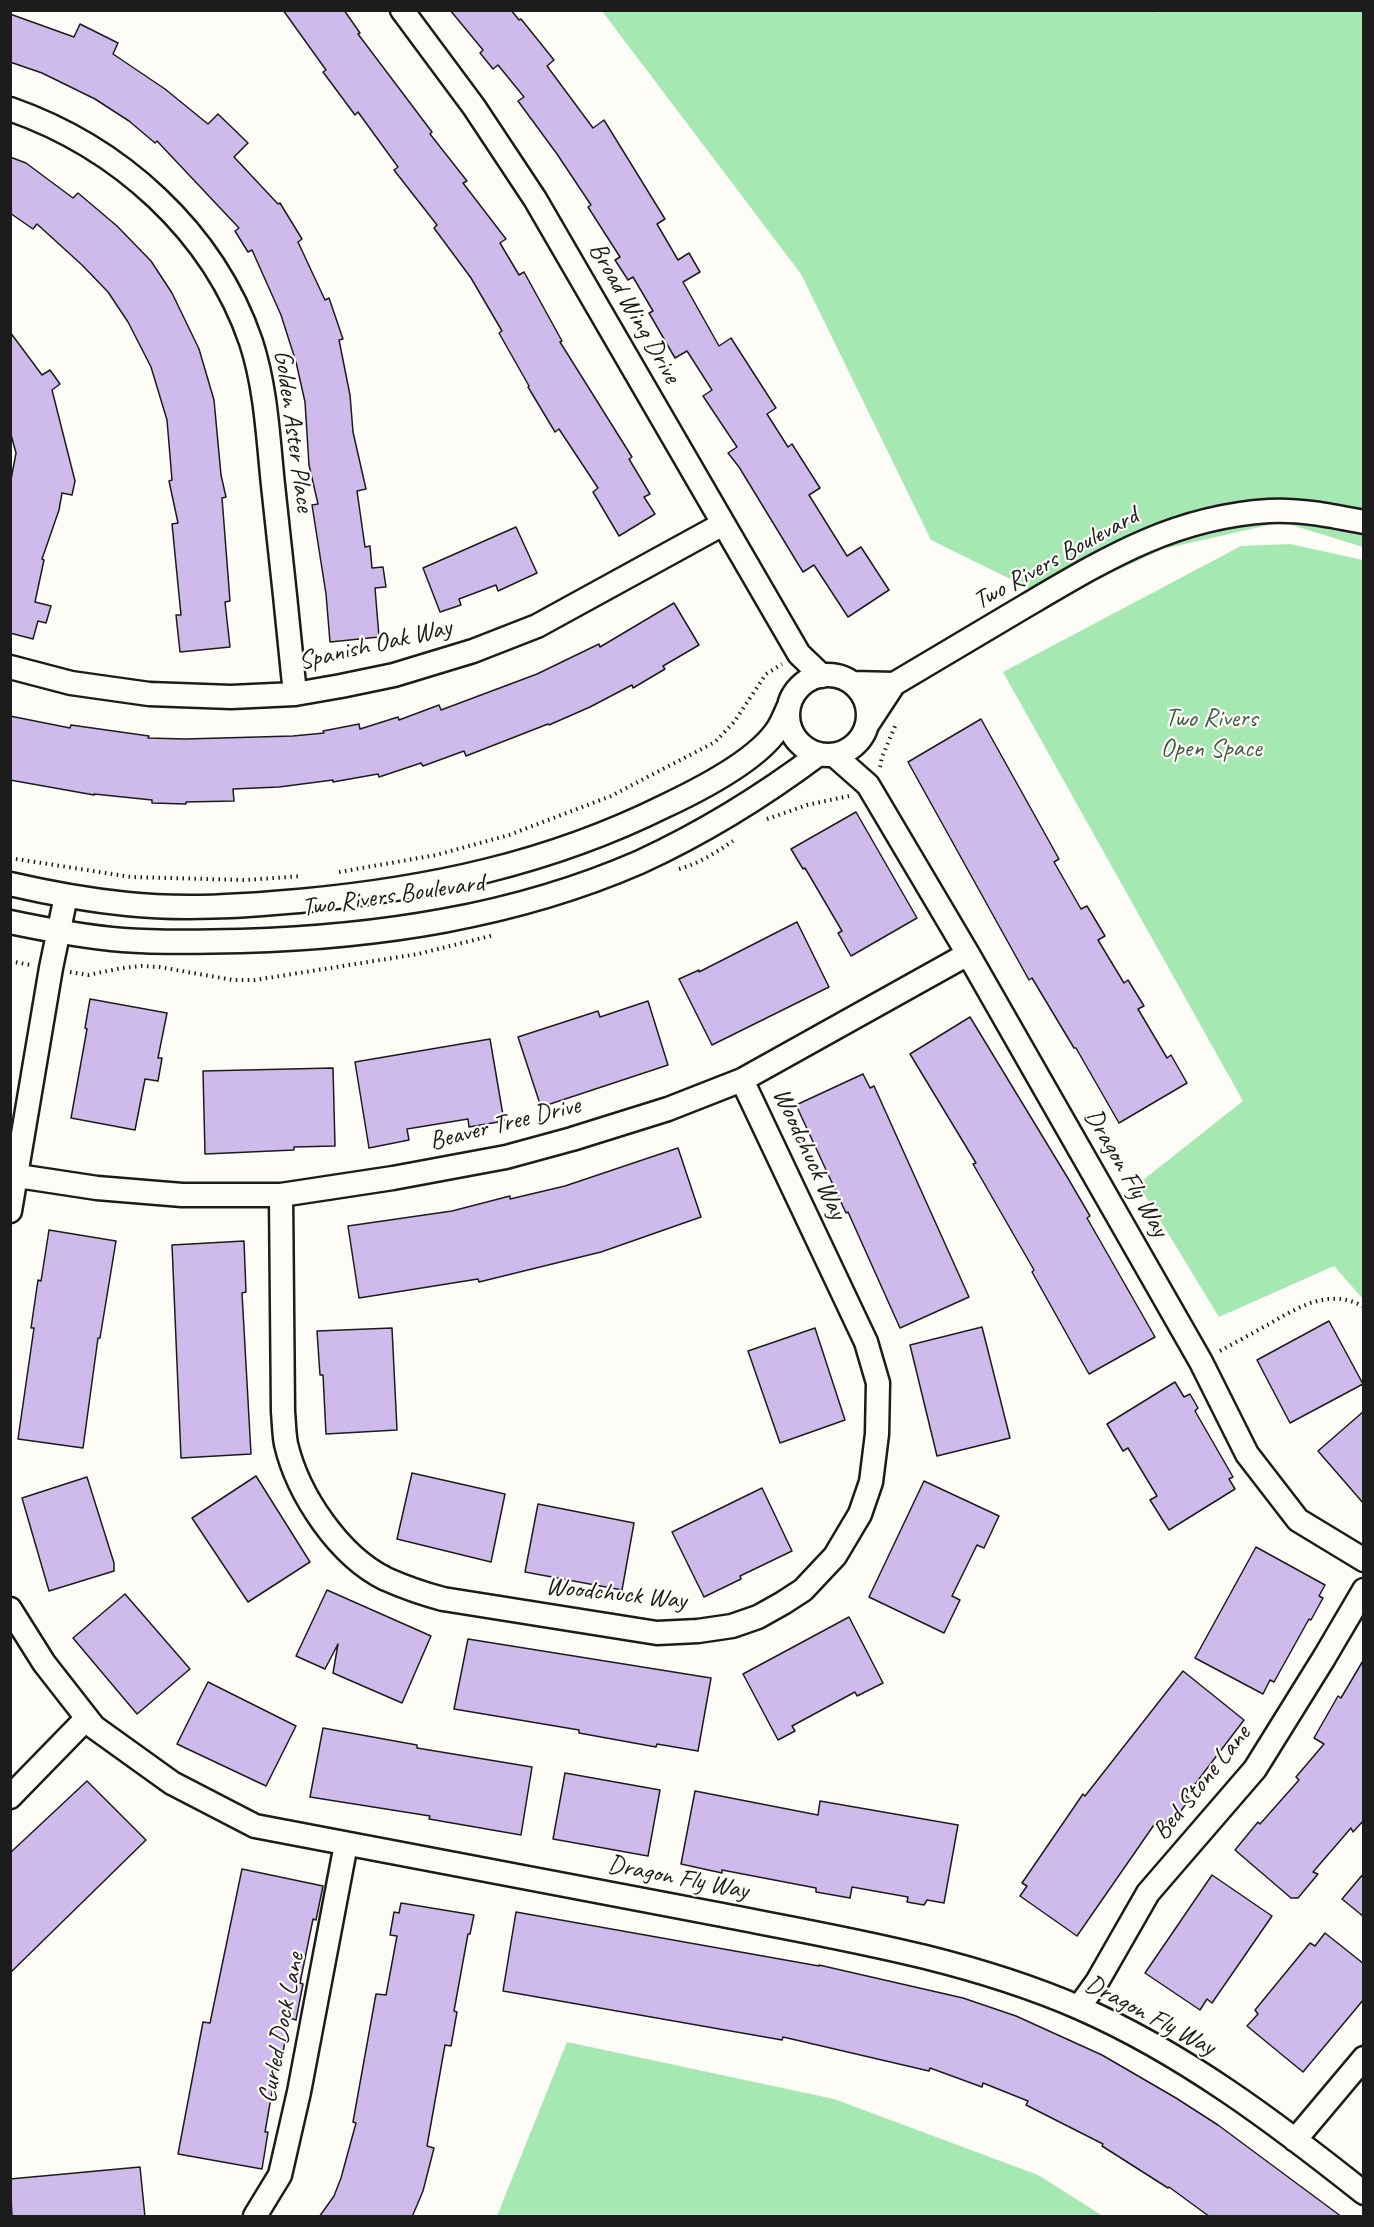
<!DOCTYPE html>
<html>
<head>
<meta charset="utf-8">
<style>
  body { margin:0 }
  #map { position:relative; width:1374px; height:2227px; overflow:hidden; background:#fdfcf7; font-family:Caveat,sans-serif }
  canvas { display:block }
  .frame { position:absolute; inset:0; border:12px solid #1c1c1c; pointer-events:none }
</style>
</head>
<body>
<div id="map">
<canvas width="1374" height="2227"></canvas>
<div class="frame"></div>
</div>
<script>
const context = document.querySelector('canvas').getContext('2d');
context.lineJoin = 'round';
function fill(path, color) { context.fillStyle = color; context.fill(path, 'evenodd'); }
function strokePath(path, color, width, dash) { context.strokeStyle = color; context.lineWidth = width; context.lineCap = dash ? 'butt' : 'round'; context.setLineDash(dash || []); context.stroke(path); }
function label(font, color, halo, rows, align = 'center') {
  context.font = font + ' Caveat,sans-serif'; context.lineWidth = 4.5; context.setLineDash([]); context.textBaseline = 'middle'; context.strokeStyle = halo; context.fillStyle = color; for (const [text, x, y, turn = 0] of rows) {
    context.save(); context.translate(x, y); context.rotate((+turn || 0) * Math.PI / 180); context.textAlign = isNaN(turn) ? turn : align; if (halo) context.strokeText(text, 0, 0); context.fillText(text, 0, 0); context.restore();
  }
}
fill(new Path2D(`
  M 1156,10 L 1158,13 L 1162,10 L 1363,11 L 1363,547 L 1282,522 L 1163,549 L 1053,600 L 931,540 L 801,274 L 602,11 Z
  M 1290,544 L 1363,560 L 1363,1299 L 1334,1266 L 1219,1317 L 1138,1184 L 1243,1101 L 1003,672 L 1241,546 Z
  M 567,2042 L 834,2099 L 1038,2175 L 1103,2216 L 497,2216 Z`), '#a5e8b2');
const building = new Path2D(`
  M 283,10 L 344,10 L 360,33 L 358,34 L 432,132 L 430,134 L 467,181 L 463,183 L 506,239 L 500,243 L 519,275 L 524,272 L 562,341 L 560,342 L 632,457 L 629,459 L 650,494 L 644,497 L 655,514 L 619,536 L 593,492 L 598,488 L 559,429 L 555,432 L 528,387 L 529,386 L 499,333 L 502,331 L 471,278 L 434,228 L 437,225 L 394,170 L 398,167 L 358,112 L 355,115 L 323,72 L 326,70 Z
  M 450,10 L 511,10 L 519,20 L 521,19 L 554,60 L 547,66 L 593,128 L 604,120 L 665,219 L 657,224 L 678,260 L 689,253 L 700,272 L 683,282 L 719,346 L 731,338 L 776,408 L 767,414 L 788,447 L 792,444 L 820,488 L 809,495 L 847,556 L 861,547 L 889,590 L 848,617 L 814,565 L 803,572 L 739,467 L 728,453 L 737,447 L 703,396 L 712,390 L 687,351 L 675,358 L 649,313 L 653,311 L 633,277 L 628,280 L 615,260 L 620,257 L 588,207 L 591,205 L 557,154 L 518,101 L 524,97 L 498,65 L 493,69 L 480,53 L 483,50 Z
  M 10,14 L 74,37 L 80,24 L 118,43 L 113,54 L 165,89 L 208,124 L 218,114 L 248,143 L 234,157 L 278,204 L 280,203 L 302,239 L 298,242 L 325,300 L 329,298 L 343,339 L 339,340 L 350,395 L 353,432 L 366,489 L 357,491 L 365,547 L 370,546 L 372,568 L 383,567 L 386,587 L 375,588 L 379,637 L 330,642 L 326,594 L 312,505 L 318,504 L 309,465 L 305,402 L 296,362 L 281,315 L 252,250 L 248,252 L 235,231 L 239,228 L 157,141 L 155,143 L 129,121 L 95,99 L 42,73 L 10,62 Z
  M 10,157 L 26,163 L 73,198 L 78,193 L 117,226 L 151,261 L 172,293 L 199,349 L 214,400 L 221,475 L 226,497 L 222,498 L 230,601 L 225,602 L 230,647 L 180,652 L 176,615 L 181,615 L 172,524 L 178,523 L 169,481 L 172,480 L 167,420 L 151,367 L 128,322 L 108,292 L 82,265 L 37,224 L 33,229 L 10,213 Z
  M 10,332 L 42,375 L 50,370 L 60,384 L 52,390 L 75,481 L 72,495 L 62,493 L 59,510 L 42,559 L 44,560 L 35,602 L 51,606 L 46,623 L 38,621 L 33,639 L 10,633 L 10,485 L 16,453 L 10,431 Z
  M 516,527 L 537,573 L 498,591 L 496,585 L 459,599 L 461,605 L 440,612 L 423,568 Z
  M 674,603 L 699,645 L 663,666 L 665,669 L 633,688 L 632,685 L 590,707 L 549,725 L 548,724 L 466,756 L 464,751 L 423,766 L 421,763 L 379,777 L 378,774 L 333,782 L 333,780 L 279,787 L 233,789 L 234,801 L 186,802 L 186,804 L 152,803 L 152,800 L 94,794 L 94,795 L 10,780 L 10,716 L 70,728 L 71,725 L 149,736 L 148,738 L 185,739 L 293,736 L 324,733 L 323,731 L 359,724 L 360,729 L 398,717 L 399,720 L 439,705 L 441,710 L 537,674 L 599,644 L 600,647 Z
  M 981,719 L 1059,859 L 1054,862 L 1081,909 L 1087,906 L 1105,936 L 1098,940 L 1124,983 L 1128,980 L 1144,1006 L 1138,1009 L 1167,1058 L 1171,1055 L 1187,1083 L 1119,1123 L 1076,1048 L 1074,1048 L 1032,978 L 1029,980 L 908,762 Z
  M 856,812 L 917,918 L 851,956 L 838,933 L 842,931 L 805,868 L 803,869 L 791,849 Z
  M 797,922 L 829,987 L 712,1045 L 679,979 L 699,970 L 699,972 Z
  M 90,999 L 167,1013 L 158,1058 L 162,1058 L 158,1081 L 145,1079 L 135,1130 L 71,1118 L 87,1029 L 85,1028 Z
  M 648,1001 L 668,1065 L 541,1107 L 518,1037 L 598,1011 L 600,1017 Z
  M 970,1017 L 1069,1180 L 1090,1216 L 1087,1218 L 1155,1337 L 1089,1374 L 1032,1272 L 1034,1270 L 973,1164 L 976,1163 L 910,1054 Z
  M 490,1039 L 504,1121 L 469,1127 L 468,1119 L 407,1129 L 409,1140 L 369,1148 L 355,1062 Z
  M 333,1068 L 335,1146 L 294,1147 L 294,1150 L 205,1154 L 203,1071 Z
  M 863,1074 L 870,1088 L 874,1086 L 969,1297 L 900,1328 L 848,1212 L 846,1213 L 796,1105 Z
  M 678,1148 L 701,1217 L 601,1252 L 479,1282 L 478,1279 L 359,1298 L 348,1226 L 452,1211 L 510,1196 L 510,1199 L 565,1186 Z
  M 49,1230 L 116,1241 L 100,1338 L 98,1338 L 83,1448 L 18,1439 L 34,1328 L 31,1328 L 38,1280 L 41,1281 Z
  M 244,1241 L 246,1292 L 242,1293 L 251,1454 L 181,1458 L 172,1245 Z
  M 1329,1321 L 1363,1384 L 1290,1423 L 1257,1360 Z
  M 982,1327 L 1010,1438 L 937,1456 L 910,1345 Z
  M 392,1328 L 397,1430 L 326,1434 L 323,1375 L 320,1375 L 317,1331 Z
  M 815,1328 L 845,1420 L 780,1443 L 748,1351 Z
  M 1175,1382 L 1184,1397 L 1190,1394 L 1198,1408 L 1195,1411 L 1233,1477 L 1229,1479 L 1235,1489 L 1169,1530 L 1150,1500 L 1157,1496 L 1128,1448 L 1123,1451 L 1107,1424 Z
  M 1364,1411 L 1364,1504 L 1318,1451 Z
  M 412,1473 L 505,1494 L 491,1562 L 397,1539 Z
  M 256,1476 L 310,1562 L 248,1602 L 192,1518 Z
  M 87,1477 L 114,1563 L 114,1571 L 49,1591 L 22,1498 Z
  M 924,1481 L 999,1516 L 984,1548 L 977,1545 L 952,1596 L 960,1600 L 944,1633 L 869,1597 Z
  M 762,1488 L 792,1551 L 740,1576 L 741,1579 L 704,1597 L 672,1532 Z
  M 538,1504 L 634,1523 L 622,1590 L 525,1572 Z
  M 1256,1547 L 1325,1585 L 1319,1596 L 1323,1598 L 1311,1620 L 1309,1619 L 1274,1682 L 1270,1680 L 1263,1694 L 1195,1658 Z
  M 327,1590 L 431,1636 L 402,1703 L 333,1673 L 338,1644 L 325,1669 L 296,1656 Z
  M 125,1594 L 190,1669 L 137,1714 L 73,1638 Z
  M 849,1617 L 883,1683 L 857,1696 L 855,1692 L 792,1726 L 795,1731 L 778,1740 L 743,1674 Z
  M 468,1639 L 711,1678 L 698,1751 L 657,1744 L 656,1747 L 579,1733 L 579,1730 L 454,1709 Z
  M 1364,1659 L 1364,1820 L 1353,1832 L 1351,1828 L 1313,1872 L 1318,1874 L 1298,1898 L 1291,1898 L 1235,1850 L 1258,1822 L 1260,1824 L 1299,1780 L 1296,1777 L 1324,1744 L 1314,1738 L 1338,1696 L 1341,1698 Z
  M 1183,1671 L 1244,1720 L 1186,1796 L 1190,1799 L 1173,1821 L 1169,1818 L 1162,1827 L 1156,1822 L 1077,1936 L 1020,1896 L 1027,1886 L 1022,1883 L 1083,1794 L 1085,1796 Z
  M 208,1682 L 296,1726 L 266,1786 L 177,1744 Z
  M 323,1728 L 417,1745 L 417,1748 L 532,1767 L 521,1835 L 429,1819 L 430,1816 L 310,1797 Z
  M 565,1773 L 660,1790 L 648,1856 L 553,1839 Z
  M 87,1781 L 146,1840 L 10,1973 L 10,1853 Z
  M 695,1791 L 818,1815 L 820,1801 L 958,1825 L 944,1903 L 927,1900 L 924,1905 L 907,1902 L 908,1897 L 852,1887 L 850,1898 L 816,1892 L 816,1888 L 722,1870 L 722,1873 L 681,1864 Z
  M 242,1869 L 323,1886 L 316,1920 L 313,1919 L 300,1983 L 303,1984 L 296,2020 L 289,2018 L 280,2070 L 276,2069 L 265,2132 L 268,2132 L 262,2169 L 178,2154 L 203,2022 L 210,2023 Z
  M 1364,1873 L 1364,1917 L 1342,1899 Z
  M 1212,1875 L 1272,1916 L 1212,2003 L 1207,1999 L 1200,2010 L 1145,1973 Z
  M 401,1903 L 474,1915 L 470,1934 L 468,1934 L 454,2011 L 457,2012 L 451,2046 L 445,2045 L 427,2146 L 434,2148 L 423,2191 L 412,2217 L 319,2217 L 334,2196 L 341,2178 L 356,2123 L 353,2122 L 376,1994 L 386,1995 L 397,1936 L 390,1935 L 394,1912 L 399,1913 Z
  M 516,1912 L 819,1966 L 819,1965 L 963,1998 L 1016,2016 L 1102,2055 L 1176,2098 L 1218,2125 L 1342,2217 L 1210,2217 L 1169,2187 L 1168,2188 L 1102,2146 L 1103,2144 L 1026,2105 L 1028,2101 L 983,2083 L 982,2087 L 930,2068 L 929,2071 L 783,2037 L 782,2040 L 503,1991 Z
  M 1325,1933 L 1364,1964 L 1364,1999 L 1303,2072 L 1247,2026 L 1258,2014 L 1255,2010 L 1310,1943 L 1315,1946 Z
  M 140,2167 L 145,2217 L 12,2217 L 10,2179 Z`);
fill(building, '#cfbbeb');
strokePath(building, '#1c1c1c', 1.5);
const minor = new Path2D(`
  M 402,10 L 474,107 L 535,199 L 799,654 L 822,676
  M 10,109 C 119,147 213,231 251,342 C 266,388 268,437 273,485 C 281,555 288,624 295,694
  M 10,667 L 71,683 L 149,694 L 231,697 L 295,694 L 341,686 L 394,675 L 473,651 L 537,626 L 723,524
  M788 715a40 40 0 1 1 80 0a40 40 0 1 1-80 0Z
  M 852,683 L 894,684 L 867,725
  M 894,684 C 938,658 982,632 1027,605 C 1107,558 1174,517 1269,511 C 1300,509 1333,516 1364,522
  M 834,755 L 868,785 L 968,954 L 1201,1362 L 1247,1454 L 1298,1520 L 1364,1560
  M 10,884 C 49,893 87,900 127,904 C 184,910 242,906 299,901 C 428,889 548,864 665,806 C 699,790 756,761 777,730 C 782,723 785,714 789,706
  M 10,922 C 48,930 85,937 123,940 C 162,943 202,942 241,941 C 377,937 514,917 640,862 C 703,833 763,796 819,754
  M 18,1176 L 97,1188 L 182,1195 L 281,1195 L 393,1178 L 506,1157 L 572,1139 L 668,1109 L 742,1080 L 968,954
  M 281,1195 L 283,1412 C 284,1422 284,1434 286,1444 C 298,1495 339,1556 386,1579 C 404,1587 424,1594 443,1599 L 657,1633 L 698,1631 L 732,1626 L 758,1617 L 783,1603 L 803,1590 L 835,1556 L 860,1514 L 871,1482 L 877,1434 L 878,1383 L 866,1342 L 742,1080
  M 10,1211 L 51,968 L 66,896
  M 10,1609 L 44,1663 L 94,1727 L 172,1783 L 255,1826 C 409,1856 563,1884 717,1914 C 839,1938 965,1958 1080,2008 C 1183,2053 1276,2123 1364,2193
  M 10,1797 L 87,1718
  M 1079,2007 L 1097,1982 L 1148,1893 L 1255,1769 L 1324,1658 L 1364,1590
  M 1295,2140 L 1364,2058
  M 255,2216 L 280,2175 L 299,2092 L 346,1844`);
strokePath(minor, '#1c1c1c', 27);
strokePath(new Path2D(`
  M 880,767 L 882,757 L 896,724
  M 767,819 L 807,805 L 849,796
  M 10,858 L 131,877 L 246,880 L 302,876
  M 679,869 C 700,863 715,853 733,841
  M 339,872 L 436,855 L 509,835 L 611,796 L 715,742 L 734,722 L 766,674 L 782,664
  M 10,961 L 30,965
  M 70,972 L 88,975 L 122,968 L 142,966 L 159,967 L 233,980 L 255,980 L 418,954 L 494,935
  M 1220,1351 C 1236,1342 1253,1333 1269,1324 C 1299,1307 1330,1287 1364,1307`), '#1c1c1c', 4, [1.5, 4.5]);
strokePath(minor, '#fdfcf7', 22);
label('26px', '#1c1c1c', '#fdfcf7', [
  ["Broad Wing Drive",634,313,60],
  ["Golden Aster Place",293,431,82],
  ["Two Rivers Boulevard",1056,559,-29],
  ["Spanish Oak Way",375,645,-13],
  ["Two Rivers Boulevard",393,896,-8],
  ["Beaver Tree Drive",505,1124,-14],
  ["Woodchuck Way",809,1154,65],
  ["Dragon Fly Way",1126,1173,60],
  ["Woodchuck Way",616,1594,6],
  ["Bed Stone Lane",1202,1783,-51],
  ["Dragon Fly Way",678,1878,11],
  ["Dragon Fly Way",1150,2016,28],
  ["Curled Dock Lane",282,2028,-79]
]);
label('26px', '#455949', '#fdfcf7', [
  ["Two Rivers",1211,719],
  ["Open Space",1211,749]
]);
</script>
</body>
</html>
